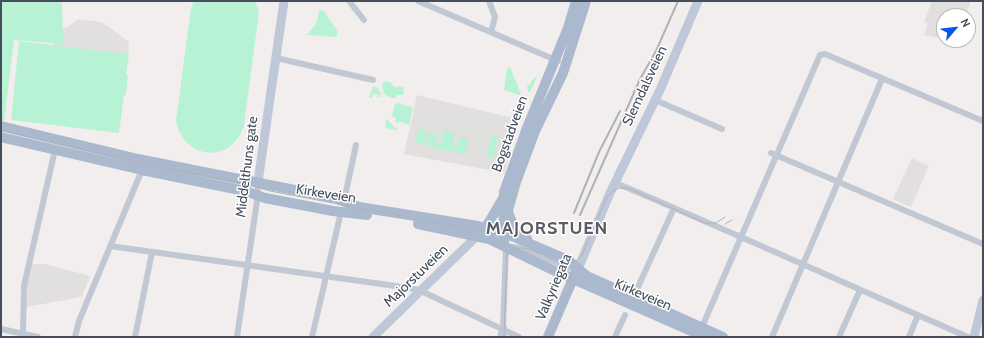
<!DOCTYPE html>
<html>
<head>
<meta charset="utf-8">
<style>
  body { margin:0 }
  #map { position:relative; width:984px; height:338px; overflow:hidden; background:#f1eeed; font-family:Cabin,sans-serif }
  canvas { display:block }
  .frame { position:absolute; inset:0; border:2px solid #444e5c; pointer-events:none }
  .north { position:absolute; left:936px; top:8px; width:40px; height:40px; box-sizing:border-box; background:#fff; border:1px solid #b4b8be; border-radius:50%; rotate:62deg; font-size:11px; font-weight:700; line-height:16px; text-align:center; color:#444e5c }
  .north::after { content:''; display:block; margin:auto; width:14px; height:18px; background:#0b55ed; clip-path:polygon(50% 0,100% 100%,50% 72%,0 100%) }
</style>
</head>
<body>
<div id="map">
<canvas width="984" height="338"></canvas>
<div class="frame"></div>
<div class="north">N</div>
</div>
<script>
const context = document.querySelector('canvas').getContext('2d');
context.lineJoin = 'round';
function fill(path, color) { context.fillStyle = color; context.fill(path, 'evenodd'); }
function strokePath(path, color, width, dash) { context.strokeStyle = color; context.lineWidth = width; context.lineCap = dash ? 'butt' : 'round'; context.setLineDash(dash || []); context.stroke(path); }
function label(font, color, halo, rows, align = 'center') {
  context.font = font + ' Cabin,sans-serif'; context.lineWidth = 3; context.setLineDash([]); context.textBaseline = 'middle'; context.strokeStyle = halo; context.fillStyle = color; for (const [text, x, y, turn = 0] of rows) {
    context.save(); context.translate(x, y); context.rotate((+turn || 0) * Math.PI / 180); context.textAlign = isNaN(turn) ? turn : align; if (halo) context.strokeText(text, 0, 0); context.fillText(text, 0, 0); context.restore();
  }
}
fill(new Path2D(`
  M 932,1 L 971,1 L 965,16 L 944,16 L 944,39 L 924,35 L 928,23 L 924,22 Z
  M 78,19 L 102,22 L 129,42 L 128,55 L 53,46 L 56,30 L 68,27 Z
  M 417,95 L 517,119 L 505,173 L 404,154 Z
  M 912,158 L 929,166 L 911,207 L 893,199 Z
  M 31,264 L 46,264 L 90,276 L 82,297 L 26,307 L 27,286 Z`), '#e2dfdf');
fill(new Path2D(`
  M 1,1 L 62,1 L 63,44 L 14,40 L 4,121 L 1,120 Z
  M 194,1 L 255,1 L 259,12 L 244,125 C 233,164 184,161 176,121 L 191,8 Z
  M 323,10 L 337,30 L 337,37 L 307,35 L 316,24 L 319,11 Z
  M 19,41 L 129,54 L 126,75 L 128,75 L 126,95 L 124,95 L 119,133 L 11,120 Z
  M 510,67 L 521,94 L 519,95 L 504,90 L 507,68 Z
  M 537,76 L 537,77 L 530,93 L 528,92 L 527,86 L 531,84 L 531,81 Z
  M 386,81 L 392,83 L 394,87 L 402,86 L 404,88 L 403,95 L 397,95 L 396,98 L 391,98 L 383,93 L 384,90 L 382,89 L 383,83 Z
  M 373,86 L 379,88 L 378,91 L 381,92 L 380,97 L 377,97 L 378,94 L 373,94 L 372,98 L 369,97 Z
  M 398,102 L 403,105 L 413,107 L 409,125 L 399,121 L 399,123 L 396,122 L 395,117 L 392,116 L 395,103 L 398,104 Z
  M 386,119 L 393,125 L 393,127 L 398,128 L 397,130 L 385,128 Z
  M 418,129 L 427,131 L 424,145 L 415,142 Z
  M 444,130 L 455,133 L 453,146 L 457,147 L 459,137 L 469,139 L 465,155 L 435,148 L 437,142 L 441,143 Z
  M 429,133 L 438,135 L 435,147 L 426,145 Z
  M 491,136 L 498,137 L 493,158 L 486,156 Z`), '#b8f2d5');
strokePath(new Path2D(`
  M 349,1 L 364,20
  M 418,1 L 558,61
  M 489,1 L 495,17 L 491,32
  M 276,58 L 373,80
  M 655,100 L 722,129
  M 771,153 L 983,244
  M 616,183 C 734,233 851,286 968,337
  M 344,201 L 356,145
  M 110,246 L 410,288 L 421,291 L 519,337
  M 638,287 L 674,208
  M 702,327 L 820,55 L 825,54 L 983,121
  M 1,329 L 38,337
  M 503,329 L 506,247 C 530,244 552,265 576,269
  M 23,334 L 24,286 L 55,150
  M 75,337 L 79,321 L 142,170
  M 135,337 L 152,252
  M 237,337 L 257,201 L 258,182
  M 312,337 L 341,212
  M 615,337 L 625,315
  M 772,337 L 882,79
  M 839,337 L 860,290
  M 909,337 L 918,315`), '#c0c8d4', 6);
strokePath(new Path2D(`
  M 258,182 L 284,1
  M 578,269 L 610,193 L 660,90 L 698,1
  M 373,337 L 478,235
  M 502,337 L 503,329
  M 974,337 L 983,300`), '#bec8d8', 9);
strokePath(new Path2D(`
  M 1,126 L 138,159 L 335,198 L 359,207 L 478,226 L 512,236 L 568,260 L 587,276 L 723,337
  M 1,137 L 142,170 L 245,191 L 265,198 L 333,211 L 367,215
  M 508,212 L 514,227 L 527,239
  M 507,214 L 516,182 L 535,131 L 563,73 L 586,1
  M 418,224 L 489,239 L 557,272 L 705,337
  M 481,232 L 489,222 L 502,200
  M 505,239 L 503,210 L 504,192 L 527,128 L 568,28 L 576,1
  M 548,337 L 575,274`), '#abb9cf', 10);
strokePath(new Path2D(`
  M 1,130 L 150,165 L 246,184 L 270,191 L 492,233 L 503,241 L 507,252 L 504,337
  M 725,224 L 732,220
  M 506,257 C 509,252 513,248 519,248 C 529,246 564,264 570,272 L 571,287 L 550,337
  M 567,264 L 574,262 L 581,257 L 607,197 C 613,189 621,186 630,189 L 705,223 L 716,223 L 725,217`), '#afb2b9', 1);
strokePath(new Path2D(`
  M 574,213 L 599,152 L 620,111
  M 580,215 L 640,79 L 656,51 L 678,1`), '#afb2b9', 2);
label('14px', '#444e5c', '#fff', [
  ["Slemdalsveien",645,86,-65],
  ["Bogstadveien",510,134,-70],
  ["Middelthuns gate",247,167,-83],
  ["Kirkeveien",326,194,9],
  ["Majorstuveien",416,276,-44],
  ["Valkyriegata",554,287,-67],
  ["Kirkeveien",643,295,23]
]);
context.letterSpacing = '1px';
label('bold 18px', '#5a5d63', '#fff', [
  ["MAJORSTUEN",547,229]
]);
context.letterSpacing = '0px';
</script>
</body>
</html>
